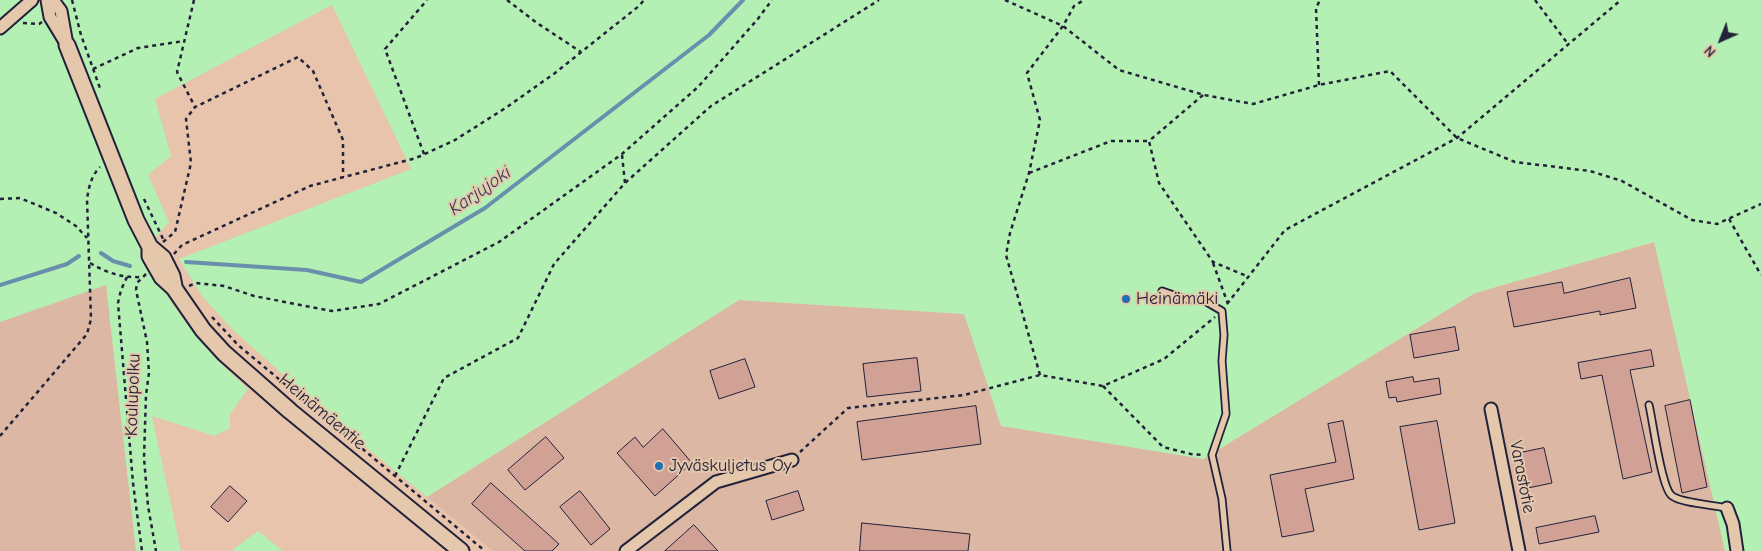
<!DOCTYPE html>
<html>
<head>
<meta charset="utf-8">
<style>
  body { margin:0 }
  #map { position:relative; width:1761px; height:551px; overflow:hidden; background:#e7c4ab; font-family:"Comic Neue",sans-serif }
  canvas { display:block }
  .north { position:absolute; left:1696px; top:15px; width:50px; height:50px; -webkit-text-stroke:4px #e5c8ac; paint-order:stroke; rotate:224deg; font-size:14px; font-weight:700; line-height:20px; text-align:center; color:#22223b }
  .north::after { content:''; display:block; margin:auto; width:18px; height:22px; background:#22223b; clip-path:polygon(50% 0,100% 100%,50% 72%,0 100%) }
</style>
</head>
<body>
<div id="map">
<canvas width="1761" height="551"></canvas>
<div class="north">N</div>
</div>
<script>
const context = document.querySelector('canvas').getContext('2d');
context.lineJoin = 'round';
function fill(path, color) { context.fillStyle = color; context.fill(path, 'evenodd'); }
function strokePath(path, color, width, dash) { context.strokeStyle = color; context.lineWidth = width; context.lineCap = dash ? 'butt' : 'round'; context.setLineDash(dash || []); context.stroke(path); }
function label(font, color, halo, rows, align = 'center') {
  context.font = font + ' "Comic Neue",sans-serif'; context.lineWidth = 4; context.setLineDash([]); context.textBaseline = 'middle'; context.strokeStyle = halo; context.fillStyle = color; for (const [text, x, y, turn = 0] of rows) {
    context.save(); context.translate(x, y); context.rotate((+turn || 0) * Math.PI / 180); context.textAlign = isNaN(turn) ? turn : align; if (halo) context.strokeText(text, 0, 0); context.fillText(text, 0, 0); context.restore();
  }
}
fill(new Path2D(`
  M 1655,242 L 1725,551 L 493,551 L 427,497 L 739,300 L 964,314 L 1203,459 L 1475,293 Z
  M 106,284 L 136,551 L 0,551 L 0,322 Z`), '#dcb7a3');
fill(new Path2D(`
  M 0,0 L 1761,0 L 1761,551 L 1725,551 L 1654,242 L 1475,293 L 1203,459 L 1001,426 L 964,314 L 739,300 L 427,497 L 351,435 L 234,331 L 202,296 L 179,259 L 411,169 L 332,5 L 155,99 L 171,156 L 148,175 L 169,222 L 140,255 L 185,322 L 219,362 L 248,389 L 230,414 L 230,428 L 215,436 L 152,416 L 181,551 L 136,551 L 106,285 L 0,322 Z
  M 258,531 L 283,551 L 231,551 Z`), '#b4efb3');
strokePath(new Path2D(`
  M 101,253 L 113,261 L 130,266
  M 186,262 L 307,270 L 361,282 L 485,208 L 709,35 L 743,0
  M 0,285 L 67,264 L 79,256`), '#698fad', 4);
const building = new Path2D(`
  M 1630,278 L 1636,308 L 1600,315 L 1600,311 L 1514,327 L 1507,292 L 1562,282 L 1564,293 Z
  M 1455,327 L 1459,350 L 1414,358 L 1410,335 Z
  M 1651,350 L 1654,366 L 1630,370 L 1652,472 L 1623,479 L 1602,375 L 1581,379 L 1578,363 Z
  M 917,358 L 921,391 L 867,397 L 863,364 Z
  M 745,359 L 755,387 L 719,399 L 710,371 Z
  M 1413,377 L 1414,382 L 1439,378 L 1441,394 L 1397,402 L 1396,397 L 1389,398 L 1386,382 Z
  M 1690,400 L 1707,487 L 1682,493 L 1665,406 Z
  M 976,406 L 981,444 L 862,460 L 857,422 Z
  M 1343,421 L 1354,479 L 1305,489 L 1314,531 L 1282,537 L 1270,475 L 1336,462 L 1328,424 Z
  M 1437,421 L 1455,523 L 1419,530 L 1400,427 Z
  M 663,429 L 692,463 L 655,496 L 617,453 L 635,437 L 643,447 Z
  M 546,437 L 564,458 L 525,490 L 508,470 Z
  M 1544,448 L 1552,483 L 1528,488 L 1520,453 Z
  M 491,483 L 559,544 L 552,551 L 525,551 L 472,504 Z
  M 230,486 L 247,501 L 228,522 L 211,507 Z
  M 580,491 L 610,529 L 591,545 L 560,507 Z
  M 798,491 L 804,510 L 772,520 L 766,501 Z
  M 1595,516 L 1599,532 L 1539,544 L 1536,528 Z
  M 862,523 L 970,534 L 968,551 L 860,551 Z
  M 694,525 L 718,551 L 665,551 Z`);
fill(building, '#d1a196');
strokePath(building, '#22223b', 1);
const service = new Path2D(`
  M 1162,291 L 1185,299 L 1205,301 L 1222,311 L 1224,335 L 1222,361 L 1226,414 L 1212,455 L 1222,499 L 1227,551
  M 1649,405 C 1653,422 1661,485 1671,495 C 1679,503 1714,505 1727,508`);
const minor = new Path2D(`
  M 47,0 L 50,17 L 67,45
  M 53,0 L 61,11 L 66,39
  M 0,28 L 32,0
  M 1491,409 L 1519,551
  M 1727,508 L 1733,524 L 1737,551
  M 626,551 L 716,482 L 792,460`);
const tertiary = new Path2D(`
  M 67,45 L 136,220 L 150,247 L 163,258 L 172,276 L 174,286
  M 150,247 L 150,256 L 162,277 L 174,288 L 203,330 L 224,353 L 290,411 L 461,551`);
strokePath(service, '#22223b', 9);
strokePath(minor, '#22223b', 15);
strokePath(tertiary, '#22223b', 19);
strokePath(new Path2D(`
  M 72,0 L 81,35 L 101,91
  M 194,0 L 177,72 L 195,107
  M 507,0 L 537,23 L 581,52
  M 1005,0 L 1063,26 L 1119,70 L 1204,95 L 1253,104 L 1319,85 L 1390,71 L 1457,138 L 1515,162 L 1590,171 L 1622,181 L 1692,220 L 1717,224 L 1761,204
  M 1535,0 L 1568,44
  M 23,23 L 39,24 L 42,22
  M 93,69 L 138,48 L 184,41
  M 1319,85 L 1316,8 L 1320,0
  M 1203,95 L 1149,141 L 1159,183 L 1213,262 L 1249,277
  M 424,154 L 385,49 L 427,0
  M 622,155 L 625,183
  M 1029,173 L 1111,141 L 1149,141
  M 0,199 L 20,198 L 56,213 L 76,226 L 87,238
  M 144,199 L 164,241
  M 1729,219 L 1761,275
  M 163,242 L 175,232 L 191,163 L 186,119 L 195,107 L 298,57 L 313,71 L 343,140 L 343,177
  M 174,254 L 182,245 L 310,186 L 416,158 L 455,140 L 507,107 L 555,73 L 639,6 L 644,0
  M 90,263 C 107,273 122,278 142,277
  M 1213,263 L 1228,304
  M 146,274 L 137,283 L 136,290 L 147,342 L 149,373 L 146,395 L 144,458 L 148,506 L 156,551
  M 127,277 L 121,290 L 118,303 L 133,483 L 142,551
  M 189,286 L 196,283 L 224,286 L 254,296 L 332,311 L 379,304 L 499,242 L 622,154 L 698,87 L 757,20 L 772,0
  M 1227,304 L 1285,230 L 1457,138 L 1621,0
  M 212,317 L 238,345 L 485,551
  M 1040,375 L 1006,255 L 1010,233 L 1029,173 L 1040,120 L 1027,73 L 1063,26 L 1074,6 L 1084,0
  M 1103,386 L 1163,447 L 1191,454 L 1203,455
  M 0,436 L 87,334 L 91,319 L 87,199 C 89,187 91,176 100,167
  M 800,452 L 848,408 L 964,395 L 1040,375 L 1103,386 L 1164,359 L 1215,317
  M 395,476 L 444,378 L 518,338 L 554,264 L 625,183 L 711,106 L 879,0`), '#22223b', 2.5, [4, 4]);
strokePath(service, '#e5c8ac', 5.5);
strokePath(minor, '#e5c8ac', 11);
strokePath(tertiary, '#e5c8ac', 15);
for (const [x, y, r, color] of [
  [1126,299,5,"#1f6fb2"],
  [659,466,5,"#1f6fb2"]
]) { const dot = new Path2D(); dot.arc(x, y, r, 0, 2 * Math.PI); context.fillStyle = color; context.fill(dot); strokePath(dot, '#e5c8ac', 2); }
label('18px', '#22223b', '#e5c8ac', [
  ["Heinämäki",1136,299],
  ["Jyväskuljetus Oy",669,466]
], 'left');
label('18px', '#22223b', '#e5c8ac', [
  ["Koulupolku",133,395,-88],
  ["Heinämäentie",322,412,40],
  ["Varastotie",1522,477,79]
]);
label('italic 19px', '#343d58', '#e5c8ac', [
  ["Karjujoki",480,191,-35]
]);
</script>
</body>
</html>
